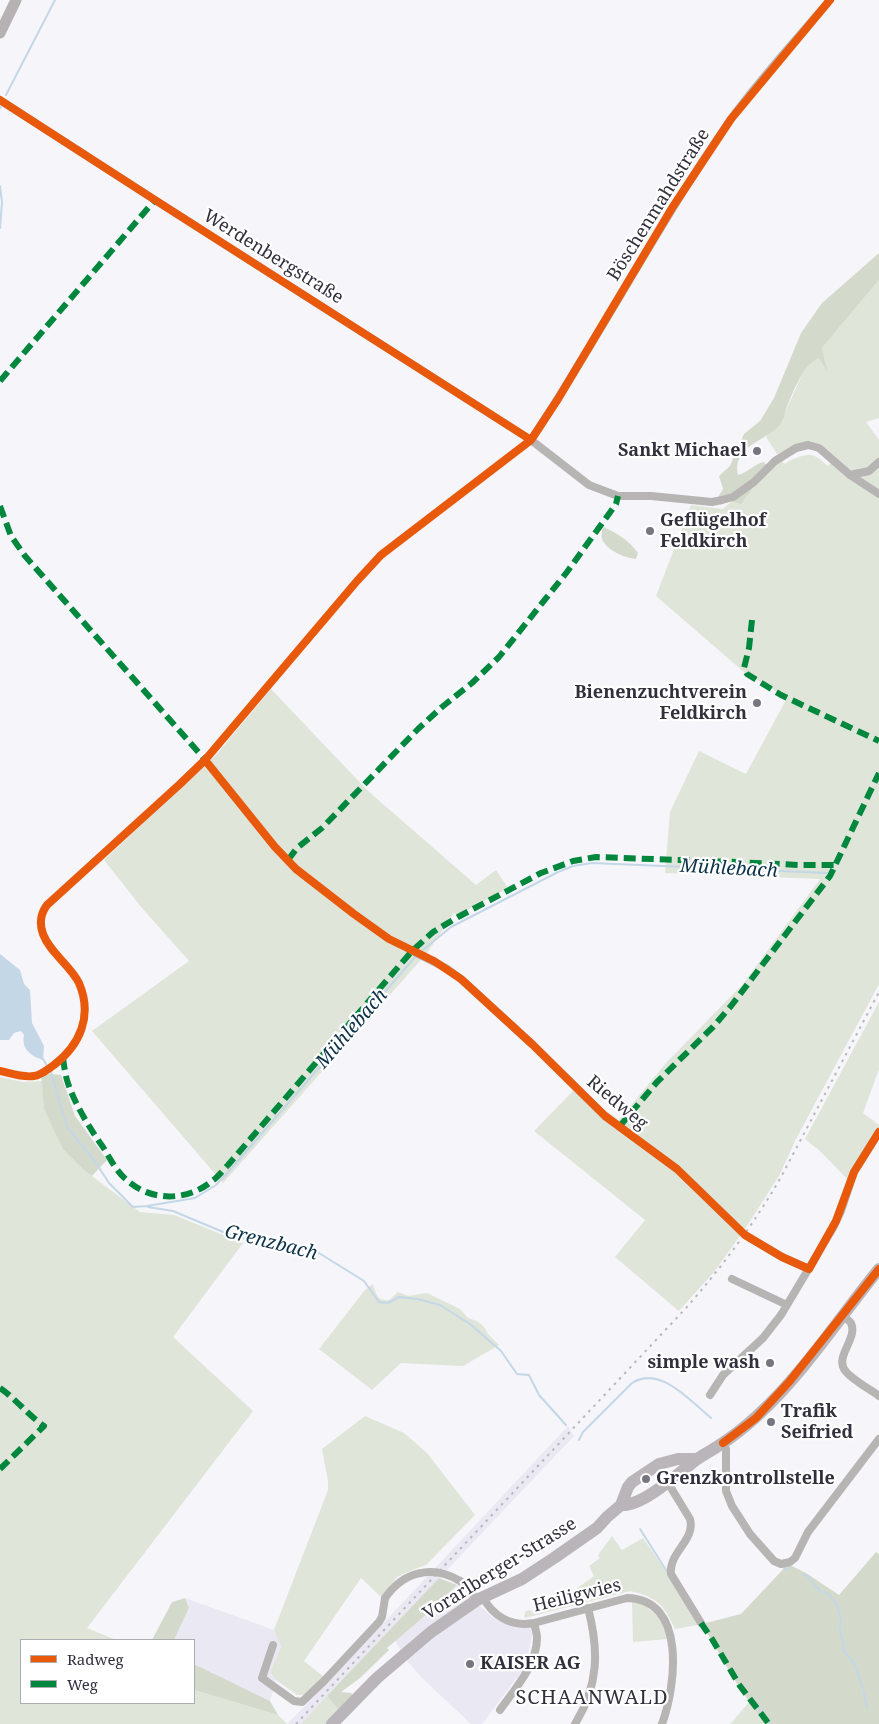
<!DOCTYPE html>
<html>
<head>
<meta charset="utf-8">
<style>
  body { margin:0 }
  #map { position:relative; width:879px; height:1724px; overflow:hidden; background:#f6f5fa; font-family:"Noto Serif",serif }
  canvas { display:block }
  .legend { position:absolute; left:20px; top:1639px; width:175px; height:65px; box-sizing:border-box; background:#fff; border:1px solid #adacb1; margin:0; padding:6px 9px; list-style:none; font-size:15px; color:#33303d }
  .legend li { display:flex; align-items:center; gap:10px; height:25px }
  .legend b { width:25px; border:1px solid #adacb1 }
</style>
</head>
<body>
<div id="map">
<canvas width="879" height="1724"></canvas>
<ul class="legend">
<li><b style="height:6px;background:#e8590c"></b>Radweg</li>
<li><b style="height:6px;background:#00873e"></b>Weg</li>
</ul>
</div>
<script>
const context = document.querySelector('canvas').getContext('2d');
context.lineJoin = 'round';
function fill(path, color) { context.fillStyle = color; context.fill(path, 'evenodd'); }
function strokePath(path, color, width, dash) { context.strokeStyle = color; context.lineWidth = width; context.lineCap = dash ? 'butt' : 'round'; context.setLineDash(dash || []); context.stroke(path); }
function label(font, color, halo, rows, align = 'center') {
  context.font = font + ' "Noto Serif",serif'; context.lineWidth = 4.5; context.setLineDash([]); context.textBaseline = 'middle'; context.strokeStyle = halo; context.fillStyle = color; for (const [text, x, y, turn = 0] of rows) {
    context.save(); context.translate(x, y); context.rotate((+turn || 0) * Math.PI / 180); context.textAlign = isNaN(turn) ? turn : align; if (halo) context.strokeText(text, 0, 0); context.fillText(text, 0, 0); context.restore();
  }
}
fill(new Path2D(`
  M 568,1426 L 574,1436 L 301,1724 L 287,1724 L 317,1694 Z
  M 457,1585 L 493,1618 L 511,1626 L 530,1628 L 532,1633 L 526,1666 L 482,1724 L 471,1724 L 422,1678 L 408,1662 L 395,1641 L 419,1621 Z
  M 185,1598 L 274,1630 L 281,1647 L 270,1672 L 276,1680 L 270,1701 L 194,1664 L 194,1640 L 174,1640 L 189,1608 Z`), '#eae8f3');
fill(new Path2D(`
  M 879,280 L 879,418 L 866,422 L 879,440 L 879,984 L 796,1139 L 779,1176 L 745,1229 L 714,1272 L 679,1311 L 615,1257 L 645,1220 L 534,1131 L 575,1089 L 619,1120 L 666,1063 L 743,984 L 820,879 L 665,873 L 670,812 L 699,751 L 746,774 L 787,698 L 744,672 L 656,596 L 691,505 L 723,509 L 760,476 L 781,461 L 785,464 C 789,460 794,459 799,457 C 814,452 817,457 828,466 L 831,463 L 819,447 L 795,448 L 777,454 L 766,437 L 783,421 L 786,410 L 803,373 L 814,359 L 819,357 L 826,369 L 822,348 Z
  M 271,689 L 368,791 L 476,885 L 496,870 L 508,888 L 458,915 L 454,913 L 427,953 L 223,1183 L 92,1031 L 189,961 L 142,908 L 104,860 L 216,755 Z
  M 879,1002 L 879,1069 L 863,1113 L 879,1125 L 879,1130 L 847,1179 L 820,1151 L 805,1139 Z
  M 0,1077 L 23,1082 L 42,1081 L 44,1109 L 85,1171 L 140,1212 L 174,1215 L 243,1243 L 173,1337 L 253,1411 L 87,1628 L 116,1640 L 21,1640 L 21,1703 L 194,1703 L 194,1690 L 278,1715 L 287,1724 L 0,1724 Z
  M 373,1284 C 376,1294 377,1301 389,1300 L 398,1292 L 408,1296 L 427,1293 L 460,1309 L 468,1318 L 477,1321 L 485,1328 L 488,1334 L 499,1345 L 463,1366 L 401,1363 L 372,1390 L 319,1349 L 365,1290 Z
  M 365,1416 L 404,1433 L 427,1453 L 475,1515 L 426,1565 L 412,1570 L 397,1577 L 382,1595 L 380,1596 L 361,1578 L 304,1661 L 324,1677 L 304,1695 L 297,1695 L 276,1680 L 270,1672 L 281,1647 L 274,1630 L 328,1490 L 328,1481 L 322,1449 Z
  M 612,1536 L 622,1550 L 643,1538 L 702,1624 L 675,1629 C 664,1605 657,1597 630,1591 L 525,1618 L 524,1616 L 526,1611 L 530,1610 L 533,1613 L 562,1594 L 565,1597 L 594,1576 L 589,1566 L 600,1558 L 598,1555 Z
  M 632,1602 L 643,1604 L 661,1618 L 668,1639 L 633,1642 Z
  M 327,1696 L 339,1710 L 327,1724 L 301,1724 Z
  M 749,1702 L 764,1724 L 730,1724 L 732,1722 Z`), '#dfe5d8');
fill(new Path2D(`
  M 879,253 L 879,280 L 822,348 L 827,371 L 819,358 C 804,363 792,394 786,409 C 785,412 785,417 783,420 C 778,431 760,439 750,446 C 740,455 735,461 738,475 C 747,473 754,464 764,462 L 768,467 L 741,504 L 718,497 L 723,489 L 719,476 L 730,466 L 744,434 L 760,421 L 774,398 L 801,333 L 822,303 Z
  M 603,527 C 617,533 629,540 638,553 L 636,559 C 625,558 606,550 602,539 C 601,535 602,531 603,527 Z
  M 41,1073 L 61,1075 L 75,1116 L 107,1160 L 92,1176 L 85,1171 L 63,1149 L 44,1109 Z
  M 876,1552 L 879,1554 L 879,1724 L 764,1724 L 732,1676 L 702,1624 L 741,1614 L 788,1564 L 806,1573 L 839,1595 Z
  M 439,1578 L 457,1585 L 419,1621 L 387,1648 L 389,1650 L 360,1678 L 341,1692 L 351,1693 L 353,1696 L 339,1710 L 327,1696 Z
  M 185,1598 L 189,1608 L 174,1640 L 152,1640 L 172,1602 Z
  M 194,1664 L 270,1701 L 278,1715 L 194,1690 Z`), '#d4dacb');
fill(new Path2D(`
  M 0,954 L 20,970 L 24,984 L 30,990 L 32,1023 L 44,1046 L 43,1060 C 31,1056 21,1049 24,1035 L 21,1031 L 14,1033 L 9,1040 L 0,1040 Z`), '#c3d7e7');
strokePath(new Path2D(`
  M 6,95 L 55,0
  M 0,108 L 1,107
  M 0,186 L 2,202 L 0,228
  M 419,953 L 451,927 L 558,872 L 573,866 L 592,863 L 827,873
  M 43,1059 L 51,1072 L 67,1127 L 96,1163 L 109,1183 L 133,1207 L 147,1206 L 195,1198 L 216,1185 L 231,1169 L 416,956
  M 148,1207 L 173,1211 L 228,1234 L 284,1250 L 302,1250 L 319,1253 L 364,1281 L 379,1302 L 388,1303 L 399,1297 L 417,1299 L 440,1305 L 470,1324 L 501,1351 L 517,1374 L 529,1375 L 539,1395 L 566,1425
  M 579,1440 L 583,1432 L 632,1383 C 660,1365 690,1401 711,1418
  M 640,1529 L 668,1573
  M 784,1568 L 788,1569
  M 803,1574 L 806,1575 L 820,1591 L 827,1593 L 836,1603 L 841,1618 L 840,1631 L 844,1646 L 843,1650 L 856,1666 L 863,1689 L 867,1708
  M 755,1702 L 771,1724`), '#c3d7e7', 2);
strokePath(new Path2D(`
  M 0,100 L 155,200 L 531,440 L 589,485 L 618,496 L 651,496 L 712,502 L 722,500 L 733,497 L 754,482 L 775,461 L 796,448 L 808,445 L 819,448 L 850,475 L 879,494
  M 531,440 C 601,335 659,222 731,119 C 761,77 797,39 830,0
  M 850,475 L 869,471 L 879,462
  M 412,951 L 446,968 L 461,979 L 533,1045 L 605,1116 L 677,1169 L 745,1235 L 782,1257 L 809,1269
  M 732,1279 L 787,1305
  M 842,1315 C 845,1318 849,1320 851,1323 C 858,1338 836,1355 844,1369 C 850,1379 870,1389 879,1396
  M 710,1395 L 723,1375 L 763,1338 L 781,1315 L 833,1228 L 841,1211 L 854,1172 L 879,1132
  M 723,1443 L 726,1449 L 726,1491 L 732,1506 L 750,1534 L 774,1561 L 781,1564 L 790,1562 L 795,1558 L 808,1532 L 879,1439
  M 668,1483 L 690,1519 C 696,1540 668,1553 671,1574 L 701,1623
  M 460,1581 L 468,1587 L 477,1600
  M 483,1597 C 493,1617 512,1627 534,1623 L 627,1598 C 687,1599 676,1686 662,1724
  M 273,1645 L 262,1678 L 294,1701 L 302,1702 L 324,1681 L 379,1622 L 382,1617 L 385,1598
  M 500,1710 C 514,1690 537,1665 537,1638 C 537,1633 535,1628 534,1623
  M 575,1724 C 599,1685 599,1650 588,1608`), '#b7b4b4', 8);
strokePath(new Path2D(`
  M 0,33 L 16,0`), '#b6b2b4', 11);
strokePath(new Path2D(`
  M 621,1505 C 641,1507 677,1475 692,1463 C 701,1455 712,1451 721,1444 C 734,1436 746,1426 757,1416 C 804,1373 839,1318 879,1269
  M 621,1505 L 628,1487 L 632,1482 L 659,1464 L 678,1459 L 697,1459
  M 332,1724 L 377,1678 L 431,1632 L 477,1600 L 522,1579 L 554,1558 L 597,1528 L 607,1517 L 621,1505`), '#bab5b9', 12);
strokePath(new Path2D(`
  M 296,1724 L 686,1308 C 722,1267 754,1224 781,1177 L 879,992`), '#bab6b9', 2, [2.5, 5]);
strokePath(new Path2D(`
  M 385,1598 C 403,1572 432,1564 460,1581`), '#b7b4b4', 8);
strokePath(new Path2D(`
  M 0,381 L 155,200
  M 0,506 L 11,536 L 25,556 L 208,763
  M 752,620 L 749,648 L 744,668 L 747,674 L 781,695 L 879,741
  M 288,860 L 297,848 L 322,828 L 418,729 L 442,707 L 472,683 L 499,657 L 567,572 L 616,504 L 618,496
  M 63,1058 C 64,1065 65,1073 67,1080 C 73,1101 90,1129 103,1147 C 110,1158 117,1173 128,1181 C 152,1202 188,1201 212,1181 C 218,1177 223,1170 228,1165 L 412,951 L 433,932 L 458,917 L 541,873 L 573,861 L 596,857 L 736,862 L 799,865 L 835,865
  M 619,1127 L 657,1082 L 713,1027 L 731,1006 L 830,876 L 879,773
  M 0,1388 C 16,1399 28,1415 44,1426 L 0,1469
  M 701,1623 L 712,1639 L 740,1686 L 769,1724`), '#00873e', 6, [12, 6]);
strokePath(new Path2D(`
  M 0,100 L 155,200 L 531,440
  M 205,760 L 275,847 L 296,869 L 354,914 L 389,939 L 434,961 L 461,979 L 533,1045 L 605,1116 L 677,1169 L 745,1235 L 782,1257 L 809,1269 L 836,1221 L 854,1172 L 879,1132
  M 0,1071 C 10,1073 23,1078 34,1076 C 41,1075 48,1069 54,1065 C 80,1045 93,1016 79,983 C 70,965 50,953 43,934 C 39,923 41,913 47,905 L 180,784 L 205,760 L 357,581 L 381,555 L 531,440 L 558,399 L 672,208 L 731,119 L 830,0
  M 723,1443 L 756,1418 L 789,1382 L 879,1269`), '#e8590c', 8);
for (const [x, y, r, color] of [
  [757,451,5,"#77757f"],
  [650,531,5,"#77757f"],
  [757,703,5,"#77757f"],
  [770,1363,5,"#77757f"],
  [771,1422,5,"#77757f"],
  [646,1479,5,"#77757f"],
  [470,1664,5,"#77757f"]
]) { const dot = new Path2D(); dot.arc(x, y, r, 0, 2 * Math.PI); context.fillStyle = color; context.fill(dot); strokePath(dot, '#fff', 2); }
label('18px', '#33303d', '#fff', [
  ["Böschenmahdstraße",659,205,-58],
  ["Werdenbergstraße",273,257,32],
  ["Riedweg",617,1103,40],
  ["Vorarlberger-Strasse",500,1569,-32],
  ["Heiligwies",577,1596,-14]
]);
label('bold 18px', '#33303d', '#fff', [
  ["Sankt Michael",747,451,"right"],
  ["Geflügelhof",660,521],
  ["Feldkirch",660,542],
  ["Bienenzuchtverein",747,693,"right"],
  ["Feldkirch",747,714,"right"],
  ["simple wash",760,1363,"right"],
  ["Trafik",781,1412],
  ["Seifried",781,1433],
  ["Grenzkontrollstelle",656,1479],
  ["KAISER AG",480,1664]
], 'left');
label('italic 19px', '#0c3249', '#fff', [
  ["Mühlebach",729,869,3],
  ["Mühlebach",352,1029,-49],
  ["Grenzbach",271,1243,14]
]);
context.letterSpacing = '1px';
label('20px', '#33303d', '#fff', [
  ["SCHAANWALD",592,1698]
]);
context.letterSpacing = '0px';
</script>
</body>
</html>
